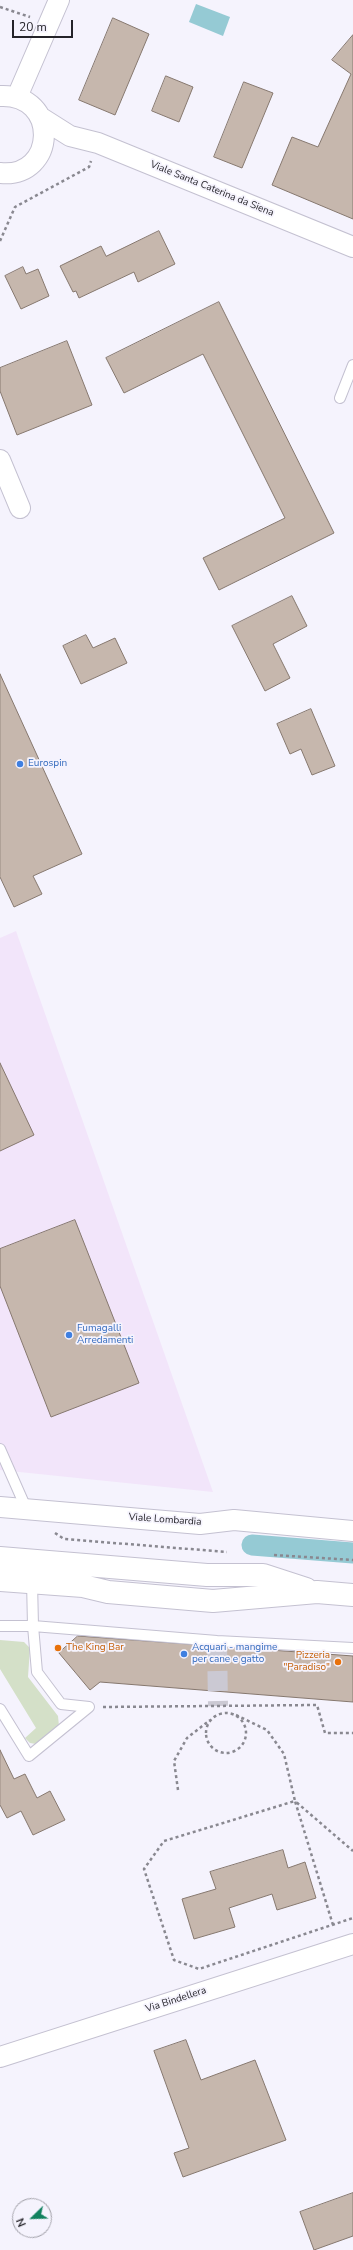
<!DOCTYPE html>
<html>
<head>
<meta charset="utf-8">
<style>
  body { margin:0 }
  #map { position:relative; width:353px; height:2250px; overflow:hidden; background:#f5f3fd; font-family:"Nunito Sans",sans-serif }
  canvas { display:block }
  .north { position:absolute; left:12px; top:2198px; width:40px; height:40px; box-sizing:border-box; background:#f5f3fd; border:1px solid #a1a0a8; border-radius:50%; rotate:247deg; font-size:11px; font-weight:700; line-height:16px; text-align:center; color:#242329 }
  .north::after { content:''; display:block; margin:auto; width:14px; height:18px; background:#11815e; clip-path:polygon(50% 0,100% 100%,50% 72%,0 100%) }
  .scale { position:absolute; left:12px; top:20px; width:61px; height:18px; box-sizing:border-box; border:2px solid #242329; border-top:0; padding-left:5px; font-size:12px; line-height:14px; white-space:nowrap; color:#242329; -webkit-text-stroke:3px #f5f3fd; paint-order:stroke }
</style>
</head>
<body>
<div id="map">
<canvas width="353" height="2250"></canvas>
<div class="north">N</div>
<div class="scale">20 m</div>
</div>
<script>
const context = document.querySelector('canvas').getContext('2d');
context.lineJoin = 'round';
function fill(path, color) { context.fillStyle = color; context.fill(path, 'evenodd'); }
function strokePath(path, color, width, dash) { context.strokeStyle = color; context.lineWidth = width; context.lineCap = dash ? 'butt' : 'round'; context.setLineDash(dash || []); context.stroke(path); }
function label(font, color, halo, rows, align = 'center') {
  context.font = font + ' "Nunito Sans",sans-serif'; context.lineWidth = 3.5; context.setLineDash([]); context.textBaseline = 'middle'; context.strokeStyle = halo; context.fillStyle = color; for (const [text, x, y, turn = 0] of rows) {
    context.save(); context.translate(x, y); context.rotate((+turn || 0) * Math.PI / 180); context.textAlign = isNaN(turn) ? turn : align; if (halo) context.strokeText(text, 0, 0); context.fillText(text, 0, 0); context.restore();
  }
}
fill(new Path2D(`
  M 16,931 L 213,1492 L 0,1470 L 0,938 Z`), '#f2e5fa');
fill(new Path2D(`
  M 0,1640 L 24,1642 L 30,1648 L 28,1677 L 58,1716 L 59,1726 L 36,1744 L 30,1743 L 25,1738 L 36,1728 L 0,1669 Z`), '#d4e0c8');
fill(new Path2D(`
  M 196,4 L 230,17 L 223,36 L 189,22 Z`), '#95cad4');
strokePath(new Path2D(`
  M 252,1545 L 353,1553`), '#95cad4', 21);
const building = new Path2D(`
  M 113,18 L 149,34 L 115,115 L 79,100 Z
  M 353,35 L 353,219 L 272,185 L 292,137 L 318,147 L 351,74 L 332,60 Z
  M 166,76 L 193,87 L 179,122 L 152,111 Z
  M 244,82 L 273,93 L 242,168 L 214,157 Z
  M 159,231 L 175,264 L 138,282 L 134,272 L 79,298 L 76,291 L 73,292 L 60,266 L 101,246 L 106,256 Z
  M 23,267 L 26,274 L 38,269 L 49,296 L 21,309 L 5,276 Z
  M 219,302 L 334,533 L 219,590 L 203,558 L 285,518 L 203,354 L 124,393 L 106,358 Z
  M 67,341 L 92,405 L 17,435 L 0,391 L 0,368 Z
  M 292,596 L 307,626 L 273,644 L 290,678 L 265,691 L 232,626 Z
  M 86,635 L 93,648 L 115,638 L 127,663 L 81,684 L 63,646 Z
  M 0,674 L 82,854 L 33,876 L 42,894 L 14,907 L 0,877 Z
  M 311,709 L 335,766 L 312,775 L 301,749 L 290,754 L 277,724 Z
  M 0,1063 L 34,1135 L 0,1151 Z
  M 75,1220 L 139,1383 L 51,1417 L 0,1286 L 0,1249 Z
  M 78,1636 L 353,1656 L 353,1702 L 100,1682 L 90,1690 L 59,1653 Z
  M 0,1750 L 14,1779 L 25,1774 L 37,1798 L 50,1791 L 65,1820 L 33,1835 L 21,1811 L 7,1818 L 0,1805 Z
  M 283,1850 L 288,1868 L 305,1862 L 316,1898 L 277,1910 L 272,1894 L 229,1908 L 235,1927 L 194,1939 L 182,1899 L 216,1889 L 210,1872 Z
  M 186,2040 L 201,2080 L 255,2060 L 286,2140 L 183,2177 L 174,2153 L 189,2148 L 154,2051 Z
  M 353,2193 L 353,2236 L 314,2250 L 300,2212 Z`);
fill(building, '#c6b7ad');
strokePath(building, '#86786f', 1);
strokePath(new Path2D(`
  M 217,1641 L 218,1706`), '#cbc9d3', 20, [20, 10]);
const lane = new Path2D(`
  M 340,398 L 353,365
  M 0,1449 L 26,1508
  M 0,1626 L 33,1626 L 32,1581
  M 0,1709 L 29,1756 L 89,1707 L 61,1704 L 37,1672 L 33,1626 L 217,1641 L 353,1648`);
const street = new Path2D(`
  M 0,96 C 60,93 57,179 0,173
  M 17,97 L 59,0
  M 40,117 L 70,136 L 98,143 L 353,247
  M 0,460 L 20,508
  M 0,1507 L 200,1524 L 234,1520 L 353,1531
  M 0,2057 L 353,1944`);
const secondary = new Path2D(`
  M 0,1558 L 207,1575 L 263,1575 L 306,1589
  M 0,1580 L 83,1586 L 108,1592 L 213,1601 L 317,1592 L 353,1595`);
strokePath(lane, '#c4c1d1', 12);
strokePath(street, '#c4c1d1', 22);
strokePath(secondary, '#c4c1d1', 24);
strokePath(new Path2D(`
  M 0,7 L 30,17
  M 0,241 L 15,207 L 89,167 L 91,161
  M 55,1533 L 64,1539 L 227,1552
  M 274,1555 L 353,1560
  M 103,1707 L 317,1705 L 325,1733 L 353,1733
  M206 1733a20 20 0 1 1 40 0a20 20 0 1 1-40 0Z
  M 236,1715 L 267,1730 L 284,1754 L 295,1801 L 164,1841 L 144,1869 L 174,1960 L 199,1969 L 353,1918
  M 178,1790 L 174,1761 L 187,1738 L 210,1720
  M 333,1925 L 295,1801 L 353,1851`), '#898890', 2.5, [3, 3]);
strokePath(lane, '#fff', 10);
strokePath(street, '#fff', 20);
strokePath(secondary, '#fff', 22);
for (const [x, y, r, color] of [
  [20,764,4,"#3f7fe0"],
  [69,1335,4,"#3f7fe0"],
  [58,1648,4,"#e8710a"],
  [184,1654,4,"#3f7fe0"],
  [338,1662,4,"#e8710a"]
]) { const dot = new Path2D(); dot.arc(x, y, r, 0, 2 * Math.PI); context.fillStyle = color; context.fill(dot); strokePath(dot, '#f5f3fd', 1.5); }
label('10px', '#242329', '#f5f3fd', [
  ["Viale Santa Caterina da Siena",212,189,22],
  ["Viale Lombardia",165,1520,4],
  ["Via Bindellera",176,2000,-18]
]);
label('10px', '#366cbe', '#f5f3fd', [
  ["Eurospin",28,764],
  ["Fumagalli",77,1329],
  ["Arredamenti",77,1341],
  ["Acquari - mangime",192,1648],
  ["per cane e gatto",192,1660]
], 'left');
label('10px', '#c56008', '#f5f3fd', [
  ["The King Bar",66,1648],
  ["Pizzeria",330,1656,"right"],
  ["\"Paradiso\"",330,1668,"right"]
], 'left');
</script>
</body>
</html>
